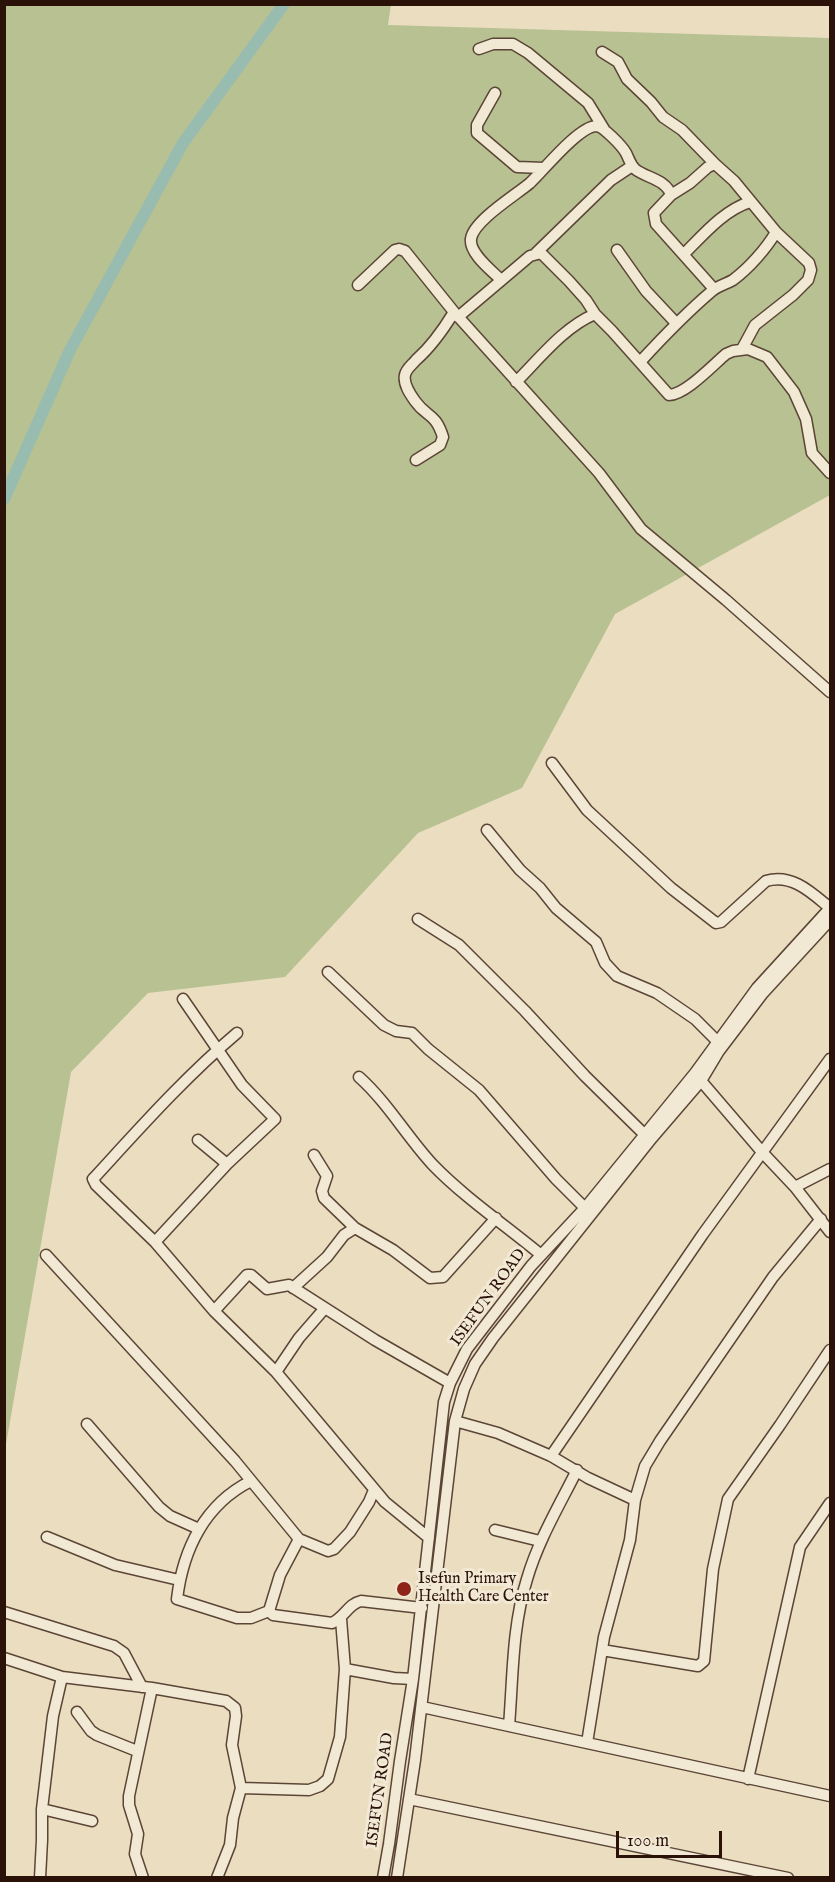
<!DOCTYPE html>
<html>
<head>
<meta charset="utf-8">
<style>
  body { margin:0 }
  #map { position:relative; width:835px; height:1882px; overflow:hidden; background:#ebddbf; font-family:"IM FELL English",serif }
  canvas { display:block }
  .frame { position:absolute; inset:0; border:6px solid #2b1209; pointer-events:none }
  .scale { position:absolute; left:616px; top:1831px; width:106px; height:27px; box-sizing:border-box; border:3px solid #2b1209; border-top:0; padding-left:8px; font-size:18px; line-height:21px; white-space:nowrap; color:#2b1209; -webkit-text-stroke:4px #f2e9d5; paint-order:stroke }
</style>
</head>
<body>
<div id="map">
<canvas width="835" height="1882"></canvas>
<div class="frame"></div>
<div class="scale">100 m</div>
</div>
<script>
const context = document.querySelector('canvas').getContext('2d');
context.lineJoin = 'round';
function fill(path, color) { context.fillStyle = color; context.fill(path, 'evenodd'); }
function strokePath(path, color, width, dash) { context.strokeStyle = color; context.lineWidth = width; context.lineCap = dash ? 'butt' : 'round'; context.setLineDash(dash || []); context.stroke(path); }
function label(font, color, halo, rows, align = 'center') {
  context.font = font + ' "IM FELL English",serif'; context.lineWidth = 6; context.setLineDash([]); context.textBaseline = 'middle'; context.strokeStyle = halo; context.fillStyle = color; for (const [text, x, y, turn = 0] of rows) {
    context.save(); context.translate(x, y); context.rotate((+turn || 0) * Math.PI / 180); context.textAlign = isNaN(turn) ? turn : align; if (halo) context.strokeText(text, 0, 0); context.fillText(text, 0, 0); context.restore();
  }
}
fill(new Path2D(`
  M 391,4 L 388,25 L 830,38 L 830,495 L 615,614 L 522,788 L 418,833 L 285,977 L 148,993 L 71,1072 L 5,1450 L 5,5 Z`), '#b7c192');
strokePath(new Path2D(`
  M 4,499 L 70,350 L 183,143 L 284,4`), '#98bcaf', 12);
const minor = new Path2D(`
  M 479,49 L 493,44 L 513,44 L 528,53 L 588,103 L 604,129
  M 602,52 L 618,62 L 627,79 L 651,102 L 663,117 L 682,130 L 715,164
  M 495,93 L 477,125 L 477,133 L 517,167 L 544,168
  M 671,195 L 690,183 L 708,167 L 715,164 L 734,181 L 776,232 L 809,263 L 811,270 L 808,280 L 793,295 L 755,325 L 742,349
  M 617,250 L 646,291 L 676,323
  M 536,253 L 611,180 L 632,166
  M 684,254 C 703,235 724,210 750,202
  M 500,279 C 491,270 469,253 471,239 C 473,221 516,195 530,183 C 543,171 578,127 596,126 C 603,126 622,146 626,153 C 629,159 630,164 635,169 C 646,178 666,179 671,195 L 654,213 L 656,224 L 714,289
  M 358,285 L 395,250 L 399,249 L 405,251 L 454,312
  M 458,317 L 530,256 L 541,253 L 569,281 L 586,300 L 595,314 L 612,331 L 669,395 C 685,395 713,365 726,354 L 733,351 L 748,349 L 767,357 L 794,392 L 806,419 L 812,453 L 830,473
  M 640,362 C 663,337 686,313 712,291 C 718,286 726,284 733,280 C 749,268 766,249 776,232
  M 516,382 C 540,358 564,327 595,314
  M 416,460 L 440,445 L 443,437 C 435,412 427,418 415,401 C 410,394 403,384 405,375 C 406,369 412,365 416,360 C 432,346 443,330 454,312 L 599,473 L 641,529 L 726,600 L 830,692
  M 552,763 L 587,810 L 671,888 L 716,923 L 721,922 L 766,881 C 792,873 812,893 830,908
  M 487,830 L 520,870 L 540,888 L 556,908 L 596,942 L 605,963 L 617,976 L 657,993 L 695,1019 L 717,1041
  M 418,919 L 459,945 L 525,1011 L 585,1076 L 644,1134
  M 328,972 L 384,1025 L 396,1031 L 412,1033 L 428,1049 L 479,1090 L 556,1179 L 585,1208
  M 237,1033 C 185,1077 139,1129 93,1179 L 96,1185 L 155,1242 L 214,1311 L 276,1372 L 385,1502 L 429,1538
  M 696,1075 L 762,1152 L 795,1187 L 830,1232
  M 359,1077 C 388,1103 407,1137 433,1165 C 464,1197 505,1225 540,1254
  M 198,1140 L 227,1164
  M 314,1155 L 327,1176 L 322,1191 L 324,1198 L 355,1228 L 393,1250 L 430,1278 L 443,1277 L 496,1218
  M 795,1187 L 830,1169
  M 155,1242 L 227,1164 L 275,1119 L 242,1085 L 183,999
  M 46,1255 L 235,1461 L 299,1539 L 328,1551 L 334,1549 L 350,1532 L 369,1502 L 374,1490
  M 293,1288 L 327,1257 L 344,1235 L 355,1228
  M 214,1311 L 247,1275 L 251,1275 L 267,1289 L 289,1285 L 375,1340 L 450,1383
  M 276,1372 L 299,1338 L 325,1308
  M 455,1421 L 498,1433 L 551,1456 L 588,1478 L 635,1500
  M 87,1424 L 159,1507 L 170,1516 L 199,1529
  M 551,1456 L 703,1234 L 830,1059
  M 251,1481 C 205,1504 183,1549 177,1599 L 237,1618 L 251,1618 L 269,1611
  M 495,1530 L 540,1541
  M 47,1537 L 115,1565 L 179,1580
  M 299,1539 L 280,1575 L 269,1611 L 273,1615 L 332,1623 C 345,1617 348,1604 361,1601 L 422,1608
  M 4,1612 L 114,1646 L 124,1653 L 142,1687
  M 602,1650 L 698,1666 L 704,1661 L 713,1569 L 728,1499 L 780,1425 L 830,1350
  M 4,1658 L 62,1677 L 152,1688 L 226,1701 L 235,1708 L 236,1716 L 232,1745 L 241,1788 L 233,1818 L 230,1845 L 217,1878
  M 345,1669 L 394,1678 L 413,1679
  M 422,1707 L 830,1796
  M 77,1712 L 91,1731 L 97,1735 L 137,1751
  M 509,1726 C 513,1677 512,1627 527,1579 C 538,1541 559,1506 577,1470
  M 587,1743 L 604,1637 L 630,1540 L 635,1500 L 645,1466 L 660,1441 L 773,1277 L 821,1219
  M 748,1779 L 800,1547 L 830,1503
  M 241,1788 L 309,1790 L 320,1786 L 328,1779 L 340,1737 L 345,1669 L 341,1619
  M 409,1799 L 788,1878
  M 42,1809 L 92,1821
  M 40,1878 L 42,1840 L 42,1809 L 53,1716 L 62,1677
  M 143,1878 L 135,1854 L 138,1834 L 129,1805 L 129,1796 L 152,1688
  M 383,1878 L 389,1844 L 400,1761 L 413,1679 L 444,1402 L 450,1383 L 467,1349 L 531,1266 L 585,1208 L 695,1073 L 757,988 L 830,908
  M 397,1878 L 415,1760 L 455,1421 L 464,1389 L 475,1364 L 493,1338 L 652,1138 L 701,1081 L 719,1051 L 763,993 L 830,920`);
strokePath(minor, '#5b4536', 13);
strokePath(minor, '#f2e9d5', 10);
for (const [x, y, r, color] of [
  [404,1589,8,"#8f2418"]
]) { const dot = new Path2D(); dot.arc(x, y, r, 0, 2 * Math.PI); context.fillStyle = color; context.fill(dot); strokePath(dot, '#f2e9d5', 2); }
label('16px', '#2b1209', '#f2e9d5', [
  ["ISEFUN ROAD",489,1298,-54],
  ["ISEFUN ROAD",381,1790,-82]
]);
label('16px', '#2b1209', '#f2e9d5', [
  ["Isefun Primary",418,1580],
  ["Health Care Center",418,1598]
], 'left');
</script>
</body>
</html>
